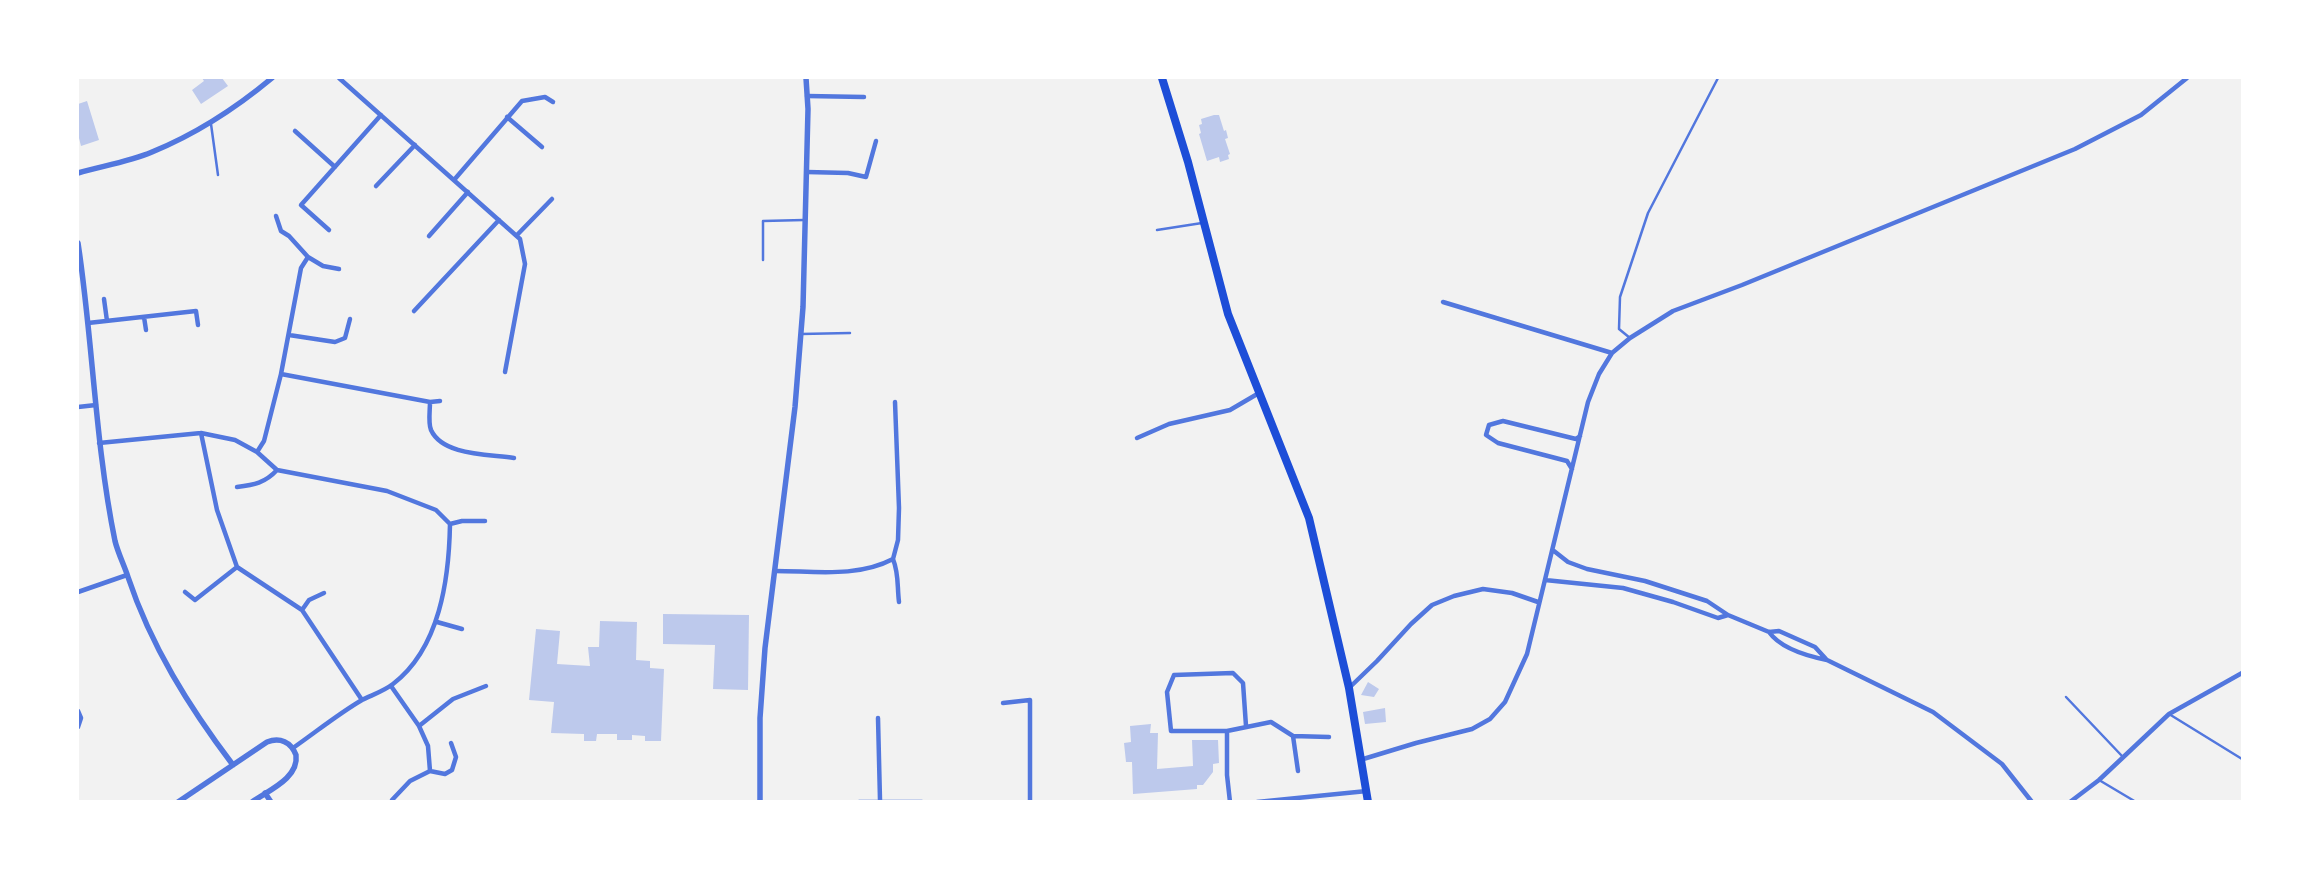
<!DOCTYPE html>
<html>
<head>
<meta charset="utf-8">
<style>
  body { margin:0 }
  #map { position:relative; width:2320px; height:879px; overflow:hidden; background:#f2f2f2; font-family:"Titillium Web",sans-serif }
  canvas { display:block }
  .frame { position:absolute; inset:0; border:79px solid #fff; pointer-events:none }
</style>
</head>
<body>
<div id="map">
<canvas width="2320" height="879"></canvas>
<div class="frame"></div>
</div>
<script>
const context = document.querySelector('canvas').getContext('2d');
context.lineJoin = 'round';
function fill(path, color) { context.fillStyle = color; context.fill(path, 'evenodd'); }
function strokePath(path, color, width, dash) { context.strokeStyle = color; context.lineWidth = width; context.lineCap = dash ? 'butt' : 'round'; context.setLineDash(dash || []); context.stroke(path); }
fill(new Path2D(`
  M 202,78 L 222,78 L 228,86 L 201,104 L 192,90 L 204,81 Z
  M 87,101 L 99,140 L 81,146 L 78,134 L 78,104 Z
  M 1214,115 L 1219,115 L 1224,131 L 1226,130 L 1228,138 L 1225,139 L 1230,154 L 1228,155 L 1229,159 L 1220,162 L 1219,157 L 1207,161 L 1199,134 L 1201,133 L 1199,125 L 1202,124 L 1201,119 Z
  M 663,614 L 749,615 L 748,690 L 713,689 L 715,645 L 663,644 Z
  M 600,621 L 637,622 L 636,660 L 650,661 L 650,668 L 664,669 L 661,741 L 645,741 L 645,736 L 632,735 L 632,740 L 617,740 L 617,734 L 597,734 L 596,741 L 584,741 L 584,734 L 551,733 L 554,702 L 529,700 L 536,629 L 560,631 L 557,664 L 590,666 L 588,647 L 599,647 Z
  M 1368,682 L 1379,689 L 1374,697 L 1361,695 Z
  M 1385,708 L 1386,722 L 1365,724 L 1363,712 Z
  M 1151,724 L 1150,733 L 1158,733 L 1157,769 L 1193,766 L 1192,740 L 1218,740 L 1219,763 L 1213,764 L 1213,772 L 1203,785 L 1197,785 L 1197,789 L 1133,794 L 1132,762 L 1126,762 L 1124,743 L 1131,742 L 1130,726 Z`), '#bdc9ec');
strokePath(new Path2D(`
  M 211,124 L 218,175
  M 1157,230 L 1202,223
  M 763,260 L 763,221 L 804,220
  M 801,334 L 850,333
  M 1630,338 L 1619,329 L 1620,297 L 1648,213 L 1718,78
  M 2066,697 L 2122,756
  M 2169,714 L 2242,759
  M 2099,780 L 2136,802`), '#5277de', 2.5);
strokePath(new Path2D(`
  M 339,78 L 520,239 L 525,264 L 505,372
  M 807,96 L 864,97
  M 507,117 L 542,147
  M 295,131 L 335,167
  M 807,172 L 848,173 L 866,177 L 876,141
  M 454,180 L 522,101 L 545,97 L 553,102
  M 376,186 L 415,145
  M 276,216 L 281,231 L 289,236 L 308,257 L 323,266 L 339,269
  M 329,230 L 301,205 L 381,115
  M 517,235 L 552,199
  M 429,236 L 468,192
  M 104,299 L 107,321
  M 1443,302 L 1612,353
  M 414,311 L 499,220
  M 144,317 L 146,330
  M 88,323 L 196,311 L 198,325
  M 289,335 L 335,342 L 345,338 L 350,319
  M 281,374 L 430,402 L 440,401
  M 430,402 C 430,410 428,423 431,430 C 443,456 489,454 514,458
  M 78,407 L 96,405
  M 201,433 L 217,510 L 237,567 L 302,610 L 362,700
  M 1137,438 L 1169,424 L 1230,410 L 1259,393
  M 99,443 L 201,433 L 235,440 L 257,452 L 277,470 L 387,491 L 436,510 L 450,524 C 449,579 440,648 393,684 C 384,691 372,695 362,700 C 338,714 316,732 293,748
  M 257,452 L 264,441 L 281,374 L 301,268 L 308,257
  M 1572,469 L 1567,461 L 1498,443 L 1486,435 L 1489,425 L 1503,421 L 1576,439 L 1580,436
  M 237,487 C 254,485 265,483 277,470
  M 450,524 L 462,521 L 485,521
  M 1554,551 L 1568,562 L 1587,569 L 1645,581 L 1707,601 L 1728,615 L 1769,632 L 1779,631 L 1815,647 L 1826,659
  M 893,559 C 899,574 897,586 899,602
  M 775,571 C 814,571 857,578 893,559 L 898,540 L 899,508 L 895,402
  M 1545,580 L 1623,588 L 1673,602 L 1718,618 L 1728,615
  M 78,592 L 127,575
  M 185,592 L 195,600 L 237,567
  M 302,610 L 309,600 L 324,593
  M 437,622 L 462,629
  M 1769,632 C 1781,649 1807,656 1827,660 L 1933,712 L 2002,764 L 2032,802
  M 391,686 L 419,726 L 428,746 L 430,771 L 410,781 L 392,800
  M 1349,688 L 1377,661 L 1411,624 L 1432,605 L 1454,596 L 1483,589 L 1512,593 L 1538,602
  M 1003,703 L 1030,700 L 1030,802
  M 78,711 L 81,718 L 78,727
  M 878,718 L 880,800
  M 419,726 L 453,699 L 486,686
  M 1246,726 L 1243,683 L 1233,673 L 1174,675 L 1167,692 L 1171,731 L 1227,731 L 1271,722 L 1293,736 L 1329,737
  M 1227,731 L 1227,775 L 1230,802
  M 1293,736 L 1298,771
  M 1360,760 L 1416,743 L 1472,729 L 1490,719 L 1505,702 L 1527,654 L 1588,402 L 1599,374 L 1612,353 L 1630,338 L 1673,311 L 1742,285 L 2075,149 L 2141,115 L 2187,78
  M 430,771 L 445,774 L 452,770 L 456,757 L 451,743
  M 859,802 L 922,802
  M 1257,802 L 1367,791
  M 2070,802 L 2099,780 L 2169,714 L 2242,673`), '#5277de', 4.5);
strokePath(new Path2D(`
  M 78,173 C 102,166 128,162 152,152 C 196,134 236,108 272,78
  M 78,243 C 93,342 95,443 115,541 C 118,553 124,565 128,577 C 151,646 189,707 233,765
  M 265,793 L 271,802
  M 178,802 L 267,742 C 280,737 291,742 296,755 C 299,778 269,790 252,802
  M 760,802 L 760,718 L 765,648 L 795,407 L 803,307 L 808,109 L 806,78`), '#5277de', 5.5);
strokePath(new Path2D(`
  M 1162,78 L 1188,162 L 1228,314 L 1309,518 L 1349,688 L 1368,802`), '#1d4ed8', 8);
</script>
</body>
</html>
